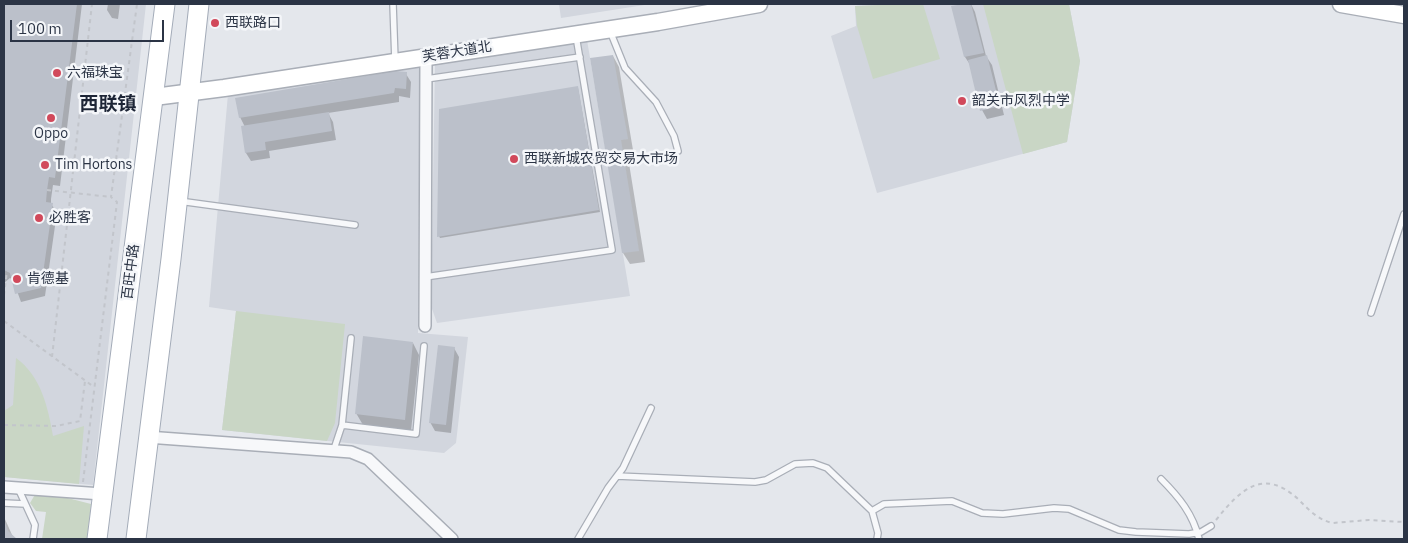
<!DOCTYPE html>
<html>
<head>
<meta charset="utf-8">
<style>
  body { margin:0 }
  #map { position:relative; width:1408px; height:543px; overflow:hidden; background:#e4e7ec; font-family:"IBM Plex Sans",sans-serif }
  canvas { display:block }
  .frame { position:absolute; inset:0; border:5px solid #2b3445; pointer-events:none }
  .scale { position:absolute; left:10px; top:20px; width:154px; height:22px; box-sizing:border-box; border:2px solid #2b3445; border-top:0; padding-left:6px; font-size:15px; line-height:18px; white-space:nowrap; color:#2b3445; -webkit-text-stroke:4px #f4f6f9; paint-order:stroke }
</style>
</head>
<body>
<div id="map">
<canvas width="1408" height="543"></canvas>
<div class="frame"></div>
<div class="scale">100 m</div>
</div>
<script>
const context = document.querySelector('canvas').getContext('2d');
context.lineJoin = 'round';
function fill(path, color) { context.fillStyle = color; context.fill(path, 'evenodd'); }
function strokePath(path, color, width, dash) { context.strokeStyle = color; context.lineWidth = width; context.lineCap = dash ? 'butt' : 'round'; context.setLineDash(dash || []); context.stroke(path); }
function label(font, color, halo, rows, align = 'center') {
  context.font = font + ' "IBM Plex Sans","Noto Sans SC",sans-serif'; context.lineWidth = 5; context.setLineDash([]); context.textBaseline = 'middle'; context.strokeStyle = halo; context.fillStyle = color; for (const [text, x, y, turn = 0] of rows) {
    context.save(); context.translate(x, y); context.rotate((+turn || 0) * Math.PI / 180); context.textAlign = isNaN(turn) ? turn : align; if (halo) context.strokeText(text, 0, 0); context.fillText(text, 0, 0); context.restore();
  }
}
fill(new Path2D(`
  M 4,4 L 146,4 L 93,485 L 4,477 Z
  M 559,4 L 651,4 L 561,18 Z
  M 901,4 L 1069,4 L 1080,61 L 1067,142 L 877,193 L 831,36 L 856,26 L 855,6 Z
  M 587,40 L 630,296 L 437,323 L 431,306 L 435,64 Z
  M 420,64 L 418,333 L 468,337 L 456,443 L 444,453 L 222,430 L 236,311 L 209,307 L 228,94 Z`), '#d2d6de');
fill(new Path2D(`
  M 901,4 L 923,4 L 940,59 L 873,79 L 857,26 L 855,6 Z
  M 983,4 L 1069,4 L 1080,61 L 1067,142 L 1023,154 Z
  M 236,311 L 345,324 L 335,423 L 327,441 L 222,430 Z
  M 16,358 C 41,376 48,407 53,436 L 84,426 L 79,484 L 4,477 L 4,411 L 13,405 Z
  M 36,493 L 52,494 L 91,504 L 87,539 L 42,539 L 46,512 L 36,511 L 30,503 Z`), '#c9d6c5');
fill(new Path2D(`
  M 4,4 L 82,4 L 60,186 L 53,185 L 51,199 L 51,204 L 57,212 L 45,296 L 21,302 L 13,280 L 10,278 L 4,283 Z
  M 108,4 L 120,4 L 118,19 L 112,18 L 107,10 Z
  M 971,4 L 975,12 L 986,56 L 992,65 L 1004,115 L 987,119 L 982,110 L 971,66 L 965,57 L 953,7 Z
  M 613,56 L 619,67 L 633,150 L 627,151 L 645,262 L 630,264 L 623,253 L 592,59 Z
  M 406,74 L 411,82 L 410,98 L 399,96 L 399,102 L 328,113 L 333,122 L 336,140 L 269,151 L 270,158 L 251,161 L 246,153 L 242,127 L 245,127 L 240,117 Z
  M 578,88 L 600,212 L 440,238 L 439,236 Z
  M 413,343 L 419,355 L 411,431 L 363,425 L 356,413 Z
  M 454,348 L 459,357 L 451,433 L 435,431 L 430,422 Z
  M 4,517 L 13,537 L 16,539 L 4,539 Z`), '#0003');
fill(new Path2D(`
  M 4,4 L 77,4 L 55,178 L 49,177 L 47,190 L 46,202 L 53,203 L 41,288 L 15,294 L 10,273 L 4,270 Z
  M 963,4 L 971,4 L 984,53 L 964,57 L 951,6 Z
  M 613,55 L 628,139 L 621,140 L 639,251 L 622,253 L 590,58 Z
  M 987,55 L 1000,106 L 980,111 L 968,60 Z
  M 395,71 L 407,72 L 406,89 L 395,88 L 394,93 L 239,118 L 235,98 Z
  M 578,86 L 599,210 L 437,237 L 439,109 Z
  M 329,112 L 332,131 L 265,142 L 266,150 L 245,153 L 241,126 Z
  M 363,336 L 413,342 L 405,420 L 355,414 Z
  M 438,345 L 455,347 L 446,425 L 429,423 Z
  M 4,520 L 8,531 L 17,539 L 4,539 Z`), '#bbc0ca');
const service = new Path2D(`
  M 393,4 L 395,61
  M 610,31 L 625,68 L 656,102 L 674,136 L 678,151
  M 426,79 L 580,57
  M 179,201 L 355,225
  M 425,277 L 612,250 L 576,36
  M 1371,313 L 1404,214
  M 342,425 L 416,434 L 424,346
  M 334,449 L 342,425 L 351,338
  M 617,476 L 755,482 L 766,480 L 795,464 L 813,463 L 827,468 L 872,511 L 878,533 L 877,539
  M 1161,479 C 1179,497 1193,514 1199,539
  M 18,488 L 35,525 L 33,539
  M 4,503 L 25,504
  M 872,511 L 884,504 L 952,501 L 982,513 L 1003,514 L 1054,508 L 1069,509 L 1119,530 L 1136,532 L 1189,534 L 1201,532 L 1211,526
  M 578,539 L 608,488 L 623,468 L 651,408`);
const minor = new Path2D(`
  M 425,326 L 426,56
  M 147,437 L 351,452 L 368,459 L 452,539
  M 4,487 L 102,494`);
const secondary = new Path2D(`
  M 1341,4 L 1404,15
  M 154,97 L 224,88 L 658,22 L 759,4`);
const primary = new Path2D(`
  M 97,539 L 165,4
  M 136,539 L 171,259 L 199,4`);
strokePath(service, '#a9aeb7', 8);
strokePath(minor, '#a9aeb7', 14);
strokePath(secondary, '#a9aeb7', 19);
strokePath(primary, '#a3abb8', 21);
strokePath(new Path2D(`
  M 47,190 L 111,197
  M 4,295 L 7,271
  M 4,321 L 94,387
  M 52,357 L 92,4
  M 4,425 L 56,426 L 80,421 L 85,381
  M 83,482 L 117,202 L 111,197 L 137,4
  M 1216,520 C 1240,490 1263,467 1298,499 C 1309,510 1318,520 1333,523 L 1369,520 L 1404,522`), '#c2c5cb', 2, [4, 4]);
strokePath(service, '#f7f8fa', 5.5);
strokePath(minor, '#f7f8fa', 11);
strokePath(secondary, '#fff', 16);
strokePath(primary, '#fff', 19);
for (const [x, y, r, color] of [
  [215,23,5,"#d1495b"],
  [57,73,5,"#d1495b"],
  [962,101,5,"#d1495b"],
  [51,118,5,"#d1495b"],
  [514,159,5,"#d1495b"],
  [45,165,5,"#d1495b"],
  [39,218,5,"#d1495b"],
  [17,279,5,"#d1495b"]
]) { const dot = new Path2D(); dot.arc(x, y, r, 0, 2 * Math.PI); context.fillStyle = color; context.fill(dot); strokePath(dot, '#f4f6f9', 2); }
label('14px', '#2b3445', '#f4f6f9', [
  ["西联路口",225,23],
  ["六福珠宝",67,73],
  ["韶关市风烈中学",972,101],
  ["Oppo",51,134,"center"],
  ["西联新城农贸交易大市场",524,159],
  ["Tim Hortons",55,165],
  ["必胜客",49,218],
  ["肯德基",27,279]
], 'left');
label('14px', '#2b3445', '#f4f6f9', [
  ["芙蓉大道北",457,52,-9],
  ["百旺中路",131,272,-83]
]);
label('bold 19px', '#1d2536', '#f4f6f9', [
  ["西联镇",108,105]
]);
</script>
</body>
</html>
